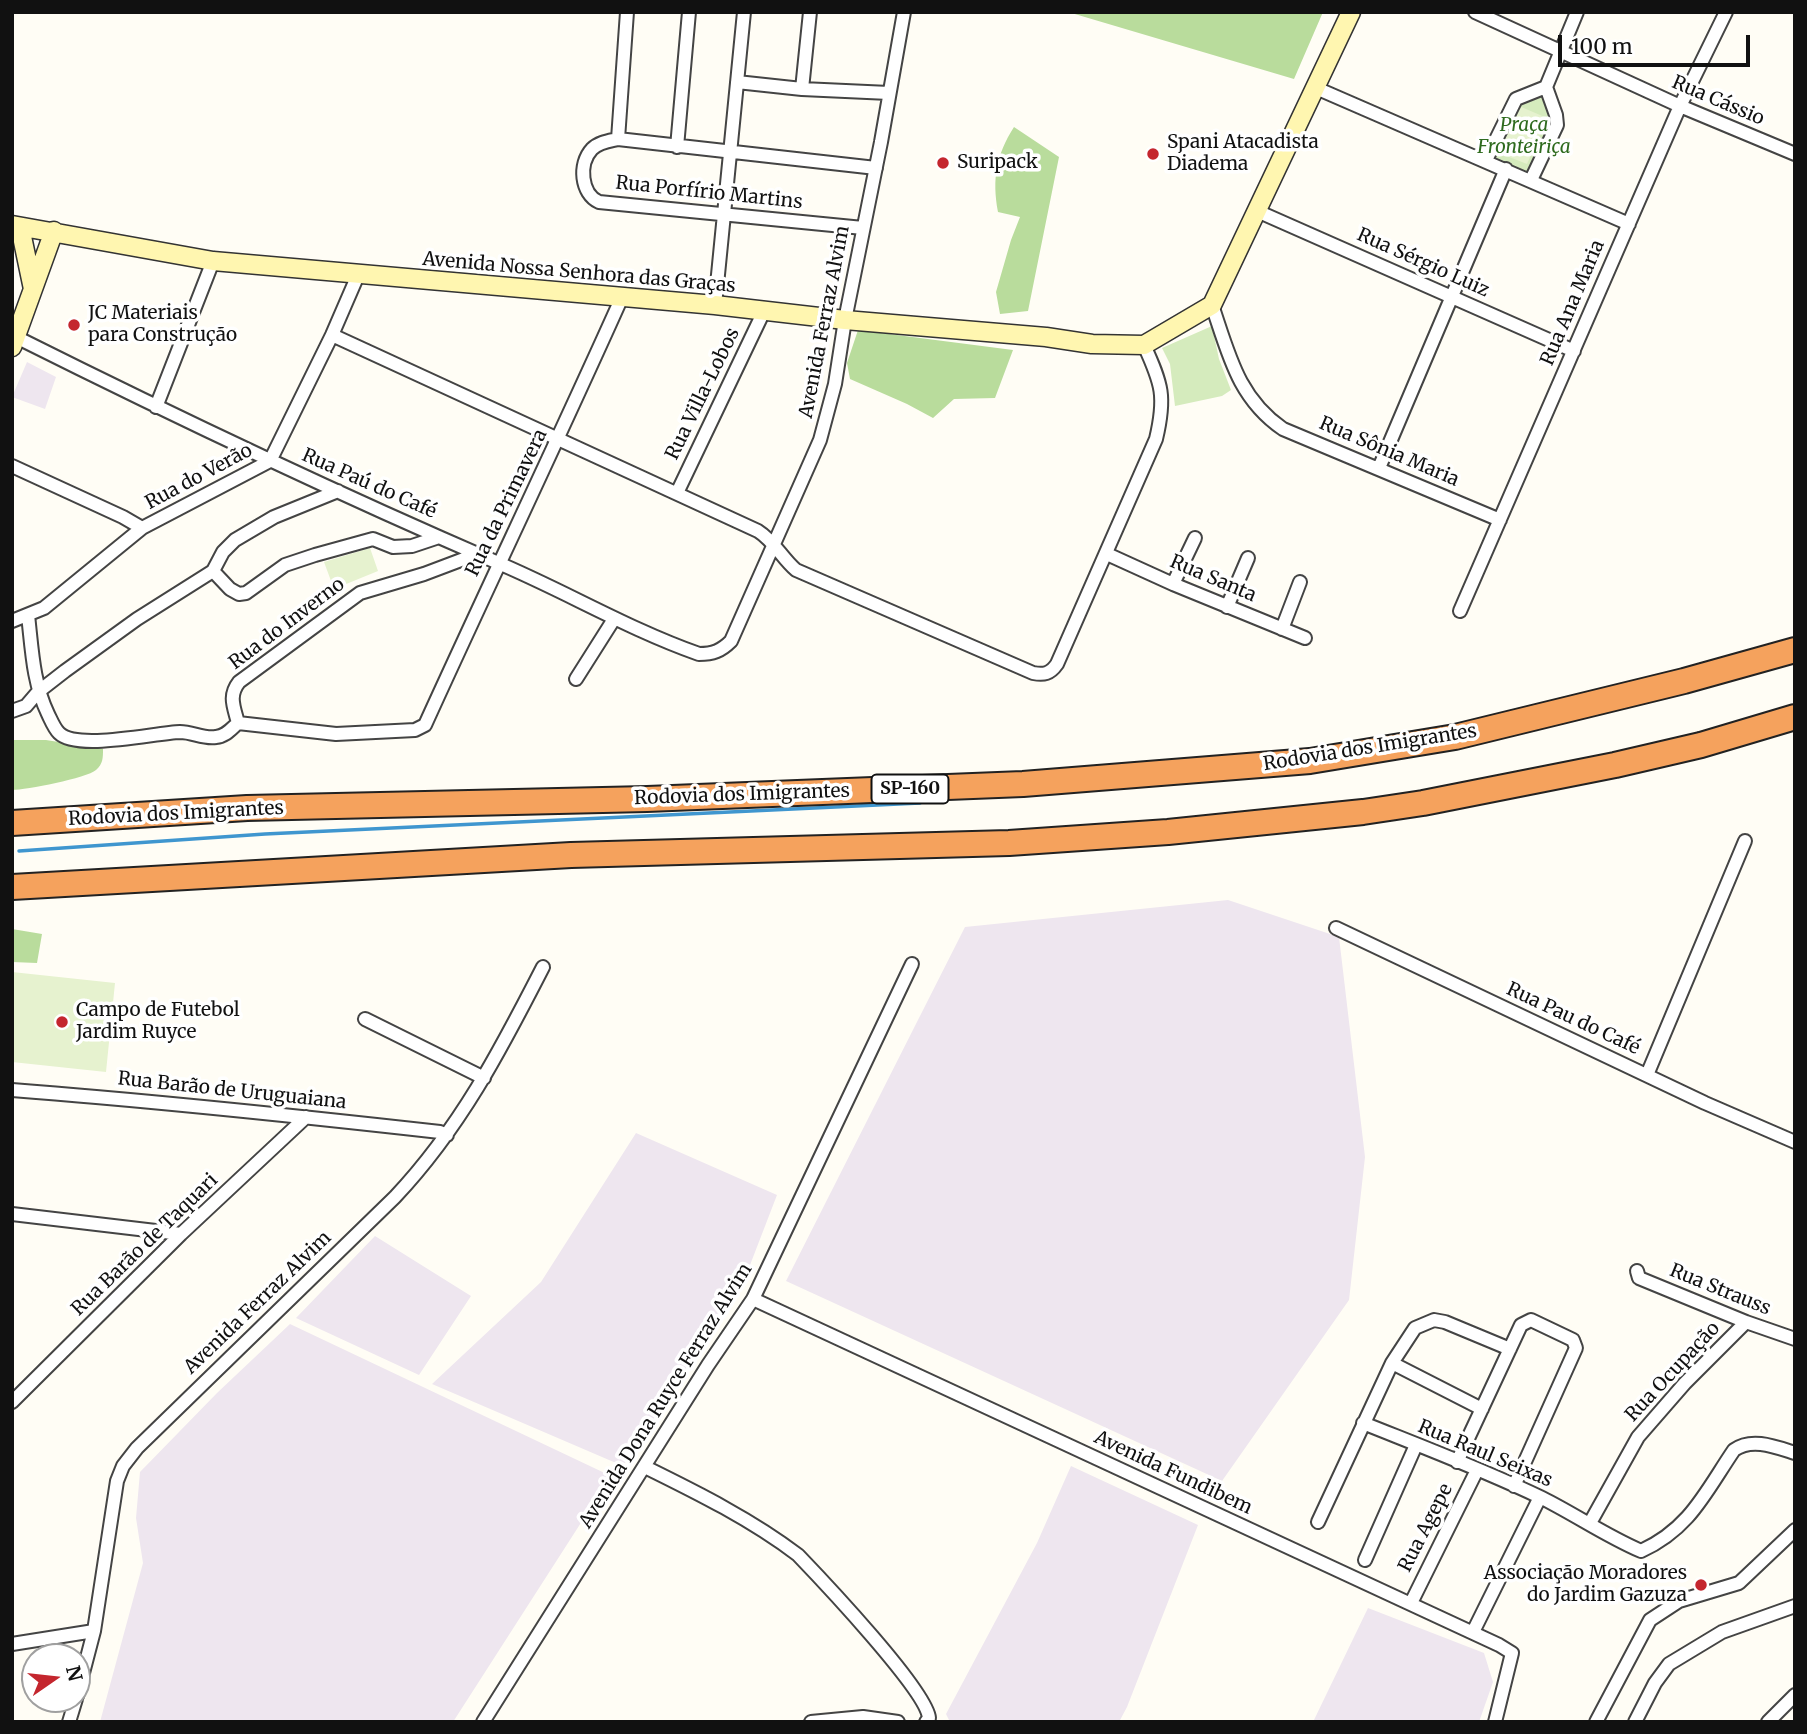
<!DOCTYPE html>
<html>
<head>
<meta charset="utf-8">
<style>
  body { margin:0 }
  #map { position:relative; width:1807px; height:1734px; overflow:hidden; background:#fffdf5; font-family:Merriweather,serif }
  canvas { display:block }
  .frame { position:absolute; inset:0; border:14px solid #111; pointer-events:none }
  .north { position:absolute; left:21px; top:1643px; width:70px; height:70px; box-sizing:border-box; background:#fff; border:2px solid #a0a0a0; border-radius:50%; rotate:76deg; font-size:19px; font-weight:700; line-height:28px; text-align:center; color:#111 }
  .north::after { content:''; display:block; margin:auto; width:24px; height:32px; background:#c4262e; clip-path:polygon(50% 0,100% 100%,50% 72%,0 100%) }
  .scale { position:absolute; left:1558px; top:35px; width:192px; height:32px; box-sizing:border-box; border:4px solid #111; border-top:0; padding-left:9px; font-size:21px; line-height:24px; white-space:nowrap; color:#111; -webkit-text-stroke:5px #fff; paint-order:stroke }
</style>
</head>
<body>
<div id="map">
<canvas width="1807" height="1734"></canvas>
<div class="frame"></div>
<div class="north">N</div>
<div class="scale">100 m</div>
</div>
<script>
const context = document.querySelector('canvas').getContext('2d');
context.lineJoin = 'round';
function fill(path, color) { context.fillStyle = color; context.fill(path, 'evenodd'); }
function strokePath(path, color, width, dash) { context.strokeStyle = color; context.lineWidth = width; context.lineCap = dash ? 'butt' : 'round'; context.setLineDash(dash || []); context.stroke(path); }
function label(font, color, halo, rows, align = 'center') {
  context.font = font + ' Merriweather,serif'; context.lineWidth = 7; context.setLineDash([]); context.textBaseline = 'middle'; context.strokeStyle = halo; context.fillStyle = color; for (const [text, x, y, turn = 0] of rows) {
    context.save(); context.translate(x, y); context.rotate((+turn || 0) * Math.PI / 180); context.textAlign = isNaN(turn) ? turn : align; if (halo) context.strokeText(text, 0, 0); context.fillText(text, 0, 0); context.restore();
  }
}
fill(new Path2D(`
  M 27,362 L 56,377 L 45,409 L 12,397 Z
  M 1228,900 L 1339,937 L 1365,1157 L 1349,1300 L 1222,1481 L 786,1281 L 965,927 Z
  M 636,1133 L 777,1195 L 745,1278 L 623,1466 L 432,1384 L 541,1282 Z
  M 375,1236 L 471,1296 L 419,1375 L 296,1318 Z
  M 290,1324 L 611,1476 L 453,1722 L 100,1722 L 143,1563 L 136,1518 L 140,1472 L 217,1393 Z
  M 1071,1466 L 1198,1525 L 1127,1707 L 1119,1722 L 950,1722 L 946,1714 L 1037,1543 Z
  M 1368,1608 L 1484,1653 L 1493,1682 L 1479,1722 L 1313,1722 Z`), '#eee6ef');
fill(new Path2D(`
  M 1546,87 L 1556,115 L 1531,180 L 1486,160 L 1514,102 Z
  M 1212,326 L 1219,359 L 1231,390 L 1222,396 L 1175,406 L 1170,364 L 1162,348 Z`), '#d5ebbd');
fill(new Path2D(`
  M 1068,12 L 1323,12 L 1294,79 Z
  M 1014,127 L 1059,157 L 1028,311 L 1000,314 L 996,292 L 1011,240 L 1020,217 L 998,212 C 992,179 996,155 1014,127 Z
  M 858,330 L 1013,350 L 995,398 L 954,399 L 933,418 L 907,404 L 850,379 L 847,363 Z
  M 12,740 L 46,740 L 103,749 C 103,758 103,764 96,770 C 87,778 26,790 12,790 Z
  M 12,929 L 42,934 L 37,963 L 12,962 Z`), '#b9dc9c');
fill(new Path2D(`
  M 1519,106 L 1547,118 L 1527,164 L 1499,153 Z
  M 370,548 L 378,571 L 334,589 L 324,562 Z
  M 12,972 L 115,983 L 106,1072 L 12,1062 Z`), '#e6f2cf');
strokePath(new Path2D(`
  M 19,851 L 265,834 L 920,803`), '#3f96cf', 3.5);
const minor = new Path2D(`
  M 1475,12 L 1680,106 L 1795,154
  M 737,82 L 802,89 L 889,93
  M 1546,87 L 1577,12
  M 1316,88 L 1629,224
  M 802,89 L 810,12
  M 618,139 L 627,12
  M 677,147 L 689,12
  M 1486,160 L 1516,99 L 1546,87
  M 1531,180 L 1557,125 L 1556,115 L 1546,87
  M 1257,211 L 1574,351
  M 863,228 L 599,202 C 581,194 578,164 592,149 C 599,142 609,141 618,139 L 876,168
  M 715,305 L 744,12
  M 1212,305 C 1229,355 1238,398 1283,429 L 1500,520
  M 332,335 L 758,531 C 774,541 782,558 796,570 L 1033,673 C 1044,675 1050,674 1057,664 L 1156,439 C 1166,397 1162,384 1144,345
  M 16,337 C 174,416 334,492 496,562 C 565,591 628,629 699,654 C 713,654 721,651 731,641 L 820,440 L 835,384 L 845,320 L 881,142 L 904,12
  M 156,407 L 213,261
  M 12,466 L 123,517 L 142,528
  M 1379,468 L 1506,169
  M 677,493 L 764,311
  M 1107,554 L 1173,584 L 1305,638
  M 213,571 L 230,589 L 239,594 L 246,593 L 285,565 L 315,555 L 373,539 L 393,547 L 412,546 L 439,537
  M 1173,584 L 1195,538
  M 1227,607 L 1248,558
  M 1460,611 L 1680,106 L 1726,12
  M 28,615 C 32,650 33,683 48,714 C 51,720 54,728 59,733 C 77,751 154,733 180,732 C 193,732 203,739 216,737 C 226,736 231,729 238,723 L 336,734 L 415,730 L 425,725 C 490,582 558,440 622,297
  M 12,621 L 44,608 L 142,528 L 270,461 L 332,335 L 358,275
  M 1282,629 L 1300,582
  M 576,679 L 614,619
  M 12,711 L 26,706 L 38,692 L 65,671 L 137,619 L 213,571 L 223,552 L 235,540 L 274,517 L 338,491
  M 238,723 C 234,707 228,696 239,682 L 360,593 L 424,574 L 477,554
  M 1336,928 L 1705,1103 L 1795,1142
  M 365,1019 L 484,1078
  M 1647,1075 L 1745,841
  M 12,1090 C 155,1101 297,1116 440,1132 L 447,1135
  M 12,1214 L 181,1234
  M 1637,1271 L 1639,1278 L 1746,1322 L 1795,1339
  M 753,1299 L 1499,1645 L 1512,1653 L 1495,1722
  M 1392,1363 L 1482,1409
  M 12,1402 L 181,1234 L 306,1117
  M 1363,1423 C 1423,1447 1484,1470 1542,1498 C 1576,1515 1606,1536 1641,1551 C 1690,1529 1706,1491 1734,1450 C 1752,1437 1776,1447 1795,1453
  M 1457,1462 L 1521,1325 L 1531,1320 L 1573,1340 L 1576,1348 L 1514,1486
  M 645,1467 C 698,1493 752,1520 798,1555 C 822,1580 927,1691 929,1718 L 926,1722
  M 1318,1522 L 1392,1363 L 1415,1328 L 1434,1320 L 1445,1322 L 1510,1349
  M 1590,1523 L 1638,1437 L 1685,1383 L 1746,1322
  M 1365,1560 L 1416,1445
  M 1411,1603 L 1477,1470
  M 1473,1632 L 1540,1497
  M 12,1644 L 94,1631
  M 77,1696 L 94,1631 L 117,1481 L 123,1466 L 137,1448 L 395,1197 C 460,1128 500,1051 543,967
  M 69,1722 L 76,1699
  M 483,1722 L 708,1365 L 753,1299 L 912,964
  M 811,1722 L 863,1717 L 898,1722
  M 1596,1722 L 1650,1620 L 1679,1601 L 1739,1583 L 1795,1530
  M 1635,1722 L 1655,1683 L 1669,1664 L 1722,1632 L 1795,1606
  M 1768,1722 L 1795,1695`);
const secondary = new Path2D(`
  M 12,225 L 213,261 L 715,305 L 845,320 L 1046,337 L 1092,344 L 1144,345 L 1212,305 L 1351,12
  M 20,227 L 33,289
  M 12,347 L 54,231`);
const motorway = new Path2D(`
  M 12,823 L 247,808 L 647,799 L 1023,784 L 1310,761 L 1455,737 L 1684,681 L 1795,650
  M 12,887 L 571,855 L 1009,843 L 1168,832 L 1363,812 L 1423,803 L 1615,765 L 1701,745 L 1795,717`);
strokePath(minor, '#444', 16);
strokePath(secondary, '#333', 21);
strokePath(motorway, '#222', 28);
strokePath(minor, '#fff', 12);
strokePath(secondary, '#fff6b0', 18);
strokePath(motorway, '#f5a25d', 24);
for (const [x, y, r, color] of [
  [1153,154,7,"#c4262e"],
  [943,163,7,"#c4262e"],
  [74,325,7,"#c4262e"],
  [62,1022,7,"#c4262e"],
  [1701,1585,7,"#c4262e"]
]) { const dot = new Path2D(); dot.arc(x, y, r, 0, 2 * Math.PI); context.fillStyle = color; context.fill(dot); strokePath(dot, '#fff', 2.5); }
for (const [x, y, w] of [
  [910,789,77]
]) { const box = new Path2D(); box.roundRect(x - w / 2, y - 14.5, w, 29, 5); context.fillStyle = '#fff'; context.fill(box); strokePath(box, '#111', 2); }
label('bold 18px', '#111', null, [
  ["SP-160",910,789]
]);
label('19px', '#111', '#fff', [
  ["Rua Cássio",1718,101,23],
  ["Rua Porfírio Martins",709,193,6],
  ["Rua Sérgio Luiz",1423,263,24],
  ["Avenida Nossa Senhora das Graças",579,273,5],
  ["Rua Ana Maria",1573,303,-67],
  ["Avenida Ferraz Alvim",825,322,-79],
  ["Rua Villa-Lobos",703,394,-64],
  ["Rua Sônia Maria",1389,452,23],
  ["Rua do Verão",199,477,-28],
  ["Rua Paú do Café",369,484,24],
  ["Rua da Primavera",507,503,-64],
  ["Rua Santa",1213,579,23],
  ["Rua do Inverno",287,624,-37],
  ["Rodovia dos Imigrantes",1370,748,-9],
  ["Rodovia dos Imigrantes",742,795,-2],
  ["Rodovia dos Imigrantes",176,814,-3],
  ["Rua Pau do Café",1573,1019,25],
  ["Rua Barão de Uruguaiana",232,1091,6],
  ["Rua Barão de Taquari",145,1245,-44],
  ["Rua Strauss",1720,1290,22],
  ["Avenida Ferraz Alvim",258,1303,-44],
  ["Rua Ocupação",1673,1372,-47],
  ["Avenida Dona Ruyce Ferraz Alvim",666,1396,-58],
  ["Rua Raul Seixas",1485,1454,23],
  ["Avenida Fundibem",1173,1473,25],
  ["Rua Agepe",1426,1528,-63]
]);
label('italic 19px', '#2f6b1f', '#fff', [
  ["Praça",1524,126],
  ["Fronteiriça",1524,148]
]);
label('19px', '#111', '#fff', [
  ["Spani Atacadista",1167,143],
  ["Diadema",1167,165],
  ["Suripack",957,163],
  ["JC Materiais",88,314],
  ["para Construção",88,336],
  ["Campo de Futebol",76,1011],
  ["Jardim Ruyce",76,1033],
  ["Associação Moradores",1687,1574,"right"],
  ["do Jardim Gazuza",1687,1596,"right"]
], 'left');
</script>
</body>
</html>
